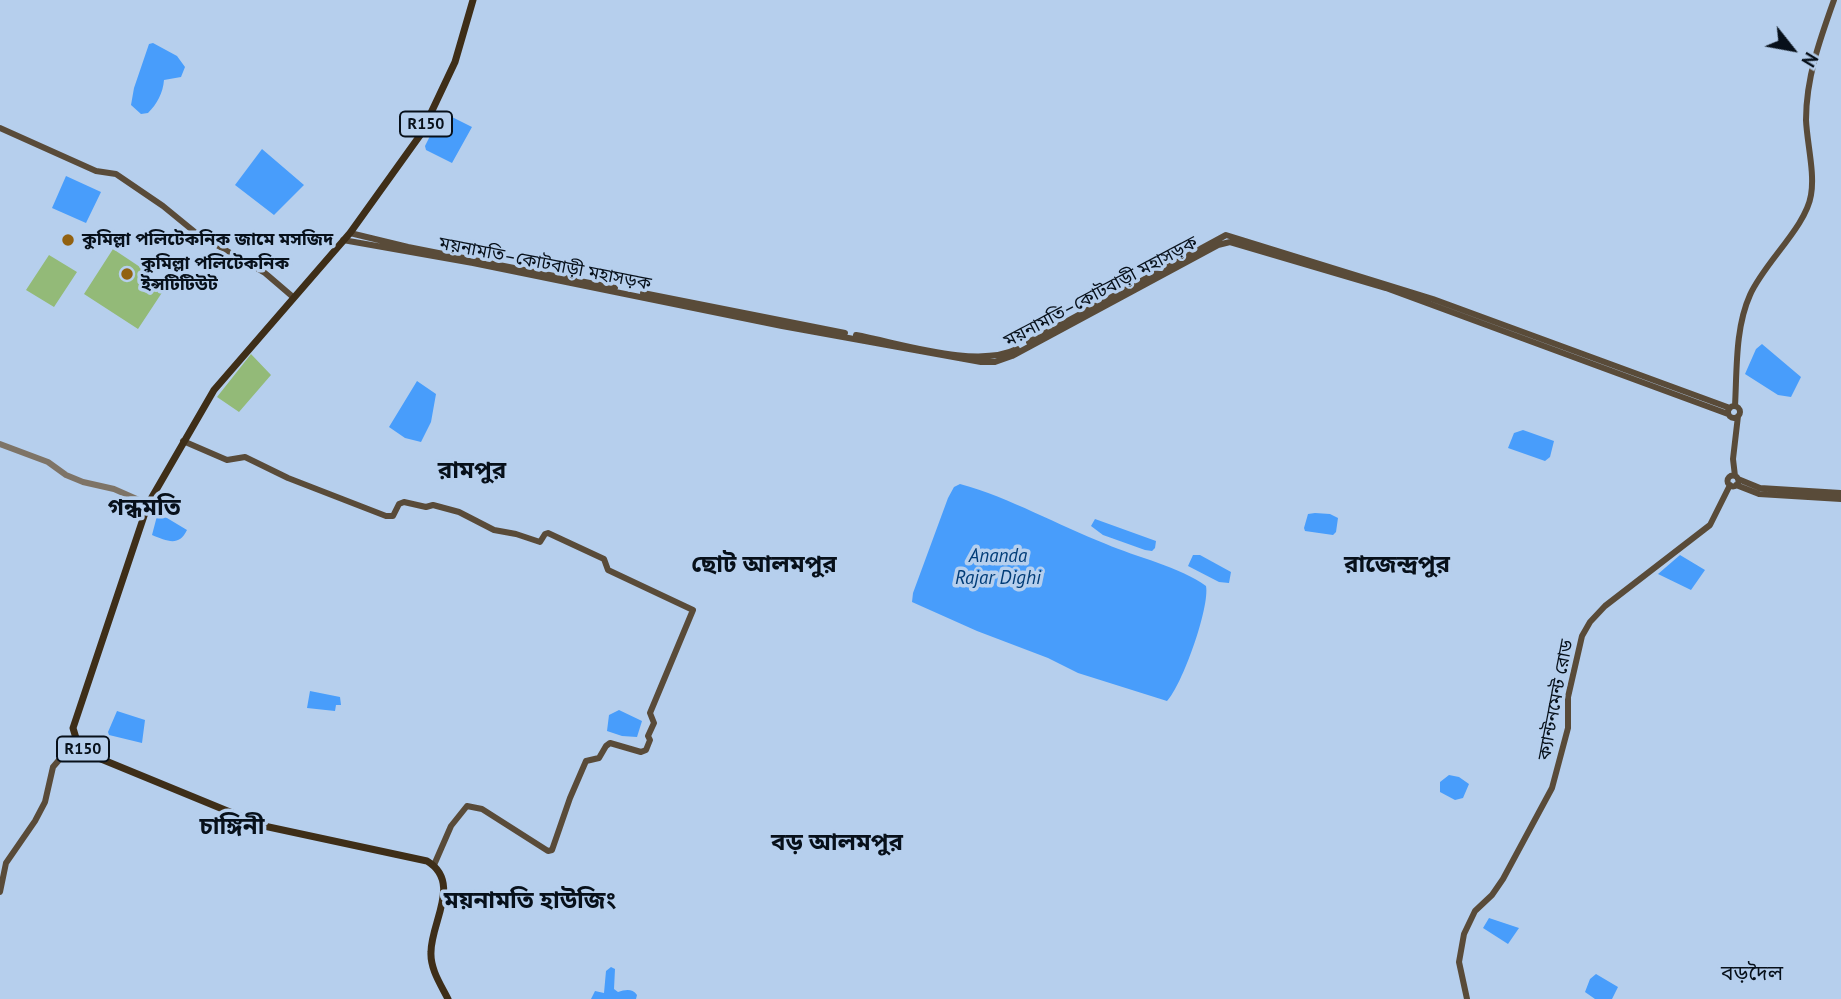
<!DOCTYPE html>
<html>
<head>
<meta charset="utf-8">
<style>
  body { margin:0 }
  #map { position:relative; width:1841px; height:999px; overflow:hidden; background:#b6cfed; font-family:"PT Sans",sans-serif }
  canvas { display:block }
  .north { position:absolute; left:1757px; top:14px; width:70px; height:70px; -webkit-text-stroke:5px #b6cfed; paint-order:stroke; rotate:121deg; font-size:19px; font-weight:700; line-height:28px; text-align:center; color:#07101a }
  .north::after { content:''; display:block; margin:auto; width:24px; height:32px; background:#07101a; clip-path:polygon(50% 0,100% 100%,50% 72%,0 100%) }
</style>
</head>
<body>
<div id="map">
<canvas width="1841" height="999"></canvas>
<div class="north">N</div>
</div>
<script>
const context = document.querySelector('canvas').getContext('2d');
context.lineJoin = 'round';
function fill(path, color) { context.fillStyle = color; context.fill(path, 'evenodd'); }
function strokePath(path, color, width, dash) { context.strokeStyle = color; context.lineWidth = width; context.lineCap = dash ? 'butt' : 'round'; context.setLineDash(dash || []); context.stroke(path); }
function label(font, color, halo, rows, align = 'center') {
  context.font = font + ' "PT Sans","Noto Sans Bengali",sans-serif'; context.lineWidth = 7; context.setLineDash([]); context.textBaseline = 'middle'; context.strokeStyle = halo; context.fillStyle = color; for (const [text, x, y, turn = 0] of rows) {
    context.save(); context.translate(x, y); context.rotate((+turn || 0) * Math.PI / 180); context.textAlign = isNaN(turn) ? turn : align; if (halo) context.strokeText(text, 0, 0); context.fillText(text, 0, 0); context.restore();
  }
}
fill(new Path2D(`
  M 113,249 L 167,285 L 138,329 L 84,294 Z
  M 49,255 L 77,272 L 54,307 L 26,290 Z
  M 251,354 L 271,375 L 239,412 L 217,397 Z`), '#93ba78');
fill(new Path2D(`
  M 153,43 L 177,56 L 185,67 L 181,77 L 164,80 C 163,93 157,104 148,113 L 141,114 L 131,105 L 134,88 L 149,44 Z
  M 442,112 L 472,127 L 452,163 L 426,150 L 425,146 Z
  M 262,149 L 304,185 L 274,215 L 235,185 Z
  M 66,176 L 101,192 L 86,223 L 52,208 Z
  M 1762,344 L 1801,377 L 1791,397 L 1778,395 L 1745,374 L 1756,349 Z
  M 417,381 L 436,394 L 431,422 L 421,442 L 405,438 L 389,427 Z
  M 1523,430 L 1554,441 L 1550,457 L 1545,461 L 1508,448 L 1514,433 Z
  M 960,484 C 1011,498 1057,525 1106,544 C 1136,557 1180,567 1206,586 C 1210,607 1182,686 1167,701 L 1078,673 L 1048,658 L 977,631 L 912,602 L 913,593 L 948,498 L 954,487 Z
  M 1315,513 L 1330,514 L 1338,518 L 1336,532 L 1333,535 L 1305,531 L 1304,528 L 1308,514 Z
  M 157,516 L 167,518 L 187,530 C 179,547 167,541 152,535 Z
  M 1095,519 L 1156,541 L 1155,548 L 1152,551 L 1145,550 L 1103,535 L 1091,526 Z
  M 1193,555 L 1200,555 L 1231,572 L 1229,583 L 1219,582 L 1188,566 Z
  M 1680,555 L 1705,570 L 1691,590 L 1658,574 Z
  M 310,691 L 340,697 L 341,705 L 336,705 L 335,711 L 307,708 Z
  M 619,710 L 642,721 L 637,737 L 622,736 L 607,731 L 609,715 Z
  M 117,711 L 145,720 L 142,743 L 109,735 L 108,732 Z
  M 1449,775 L 1459,777 L 1469,784 L 1463,798 L 1455,800 L 1440,792 L 1440,782 Z
  M 1489,918 L 1519,928 L 1508,944 L 1483,928 Z
  M 611,967 L 615,969 L 614,989 L 618,992 C 625,990 632,988 637,995 L 636,999 L 591,999 L 595,991 L 604,993 L 606,971 Z
  M 1596,974 L 1618,987 L 1612,999 L 1595,999 L 1585,992 L 1590,979 Z`), '#489dfb');
strokePath(new Path2D(`
  M 0,444 L 48,462 L 66,475 L 83,482 L 114,489 L 148,504`), '#7e7467', 6);
strokePath(new Path2D(`
  M 0,128 L 96,171 L 116,174 L 163,206 L 196,233 L 265,273 L 293,297
  M 350,233 L 408,247 L 615,288
  M 343,240 L 473,263 L 782,326 L 981,362 L 995,362 L 1012,356 L 1218,245 L 1230,242 L 1386,288 L 1728,414
  M 643,293 L 845,333
  M 856,335 C 900,343 977,369 1017,349
  M 1029,342 L 1226,235 L 1433,299 L 1730,408
  M 1735,406 C 1737,371 1735,328 1750,295 C 1764,263 1806,227 1811,195 C 1815,173 1807,143 1806,120 C 1806,78 1820,39 1834,0
  M1728 412a6 6 0 1 1 12 0a6 6 0 1 1-12 0Z
  M 183,441 L 227,460 L 245,457 L 288,478 L 386,516 L 393,516 L 399,504 L 404,502 L 426,507 L 433,505 L 459,512 L 494,530 L 516,534 L 540,542 L 545,534 L 548,533 L 604,559 L 608,570 L 693,610 L 650,713 L 654,723 L 648,736 L 650,740 L 646,750 L 641,752 L 610,743 L 606,746 L 599,758 L 586,761 L 570,798 L 552,850 L 548,851 L 482,809 L 467,806 L 451,826 L 434,865
  M1727.5 481a5.5 5.5 0 1 1 11 0a5.5 5.5 0 1 1-11 0Z
  M 1735,476 L 1733,459 L 1738,416
  M 1738,479 L 1760,488 L 1841,493
  M 1736,485 L 1759,494 L 1841,499
  M 0,892 L 6,863 L 35,821 L 45,802 L 53,767 L 59,760 L 84,749
  M 1467,999 L 1459,962 L 1464,934 L 1475,911 L 1492,895 L 1503,879 L 1552,788 L 1568,728 L 1568,697 L 1582,636 L 1590,622 L 1605,606 L 1710,525 L 1730,485`), '#594b39', 6);
strokePath(new Path2D(`
  M 448,999 C 441,985 430,969 431,952 C 431,922 462,882 427,861 L 264,826 L 101,759 L 78,745 L 73,728 L 148,504 L 214,390 L 350,233 L 421,134 L 455,62 L 473,0`), '#3e2e18', 7);
for (const [x, y, r, color] of [
  [68,240,7,"#926110"],
  [127,274,7,"#926110"]
]) { const dot = new Path2D(); dot.arc(x, y, r, 0, 2 * Math.PI); context.fillStyle = color; context.fill(dot); strokePath(dot, '#b6cfed', 2.5); }
for (const [x, y, w] of [
  [426,124,52],
  [83,749,52]
]) { const box = new Path2D(); box.roundRect(x - w / 2, y - 12.5, w, 25, 5); context.fillStyle = '#b6cfed'; context.fill(box); strokePath(box, '#07101a', 2); }
label('bold 16px', '#07101a', null, [
  ["R150",426,124],
  ["R150",83,749]
]);
label('bold 18px', '#07101a', '#b6cfed', [
  ["কুমিল্লা পলিটেকনিক জামে মসজিদ",82,240],
  ["কুমিল্লা পলিটেকনিক",141,264],
  ["ইন্সটিটিউট",141,285]
], 'left');
label('18px', '#07101a', '#b6cfed', [
  ["ময়নামতি–কোটবাড়ী মহাসড়ক",545,264,11],
  ["ময়নামতি–কোটবাড়ী মহাসড়ক",1101,292,-28],
  ["ক্যান্টনমেন্ট রোড",1556,700,-79]
]);
label('italic 19px', '#003c77', '#b6cfed', [
  ["Ananda",998,557],
  ["Rajar Dighi",998,579]
]);
label('21px', '#07101a', '#b6cfed', [
  ["বড়দৈল",1752,974]
]);
label('bold 24px', '#07101a', '#b6cfed', [
  ["রামপুর",472,471],
  ["গন্ধমতি",144,508],
  ["ছোট আলমপুর",764,565],
  ["রাজেন্দ্রপুর",1397,565],
  ["চাঙ্গিনী",232,827],
  ["বড় আলমপুর",837,843],
  ["ময়নামতি হাউজিং",530,901]
]);
</script>
</body>
</html>
